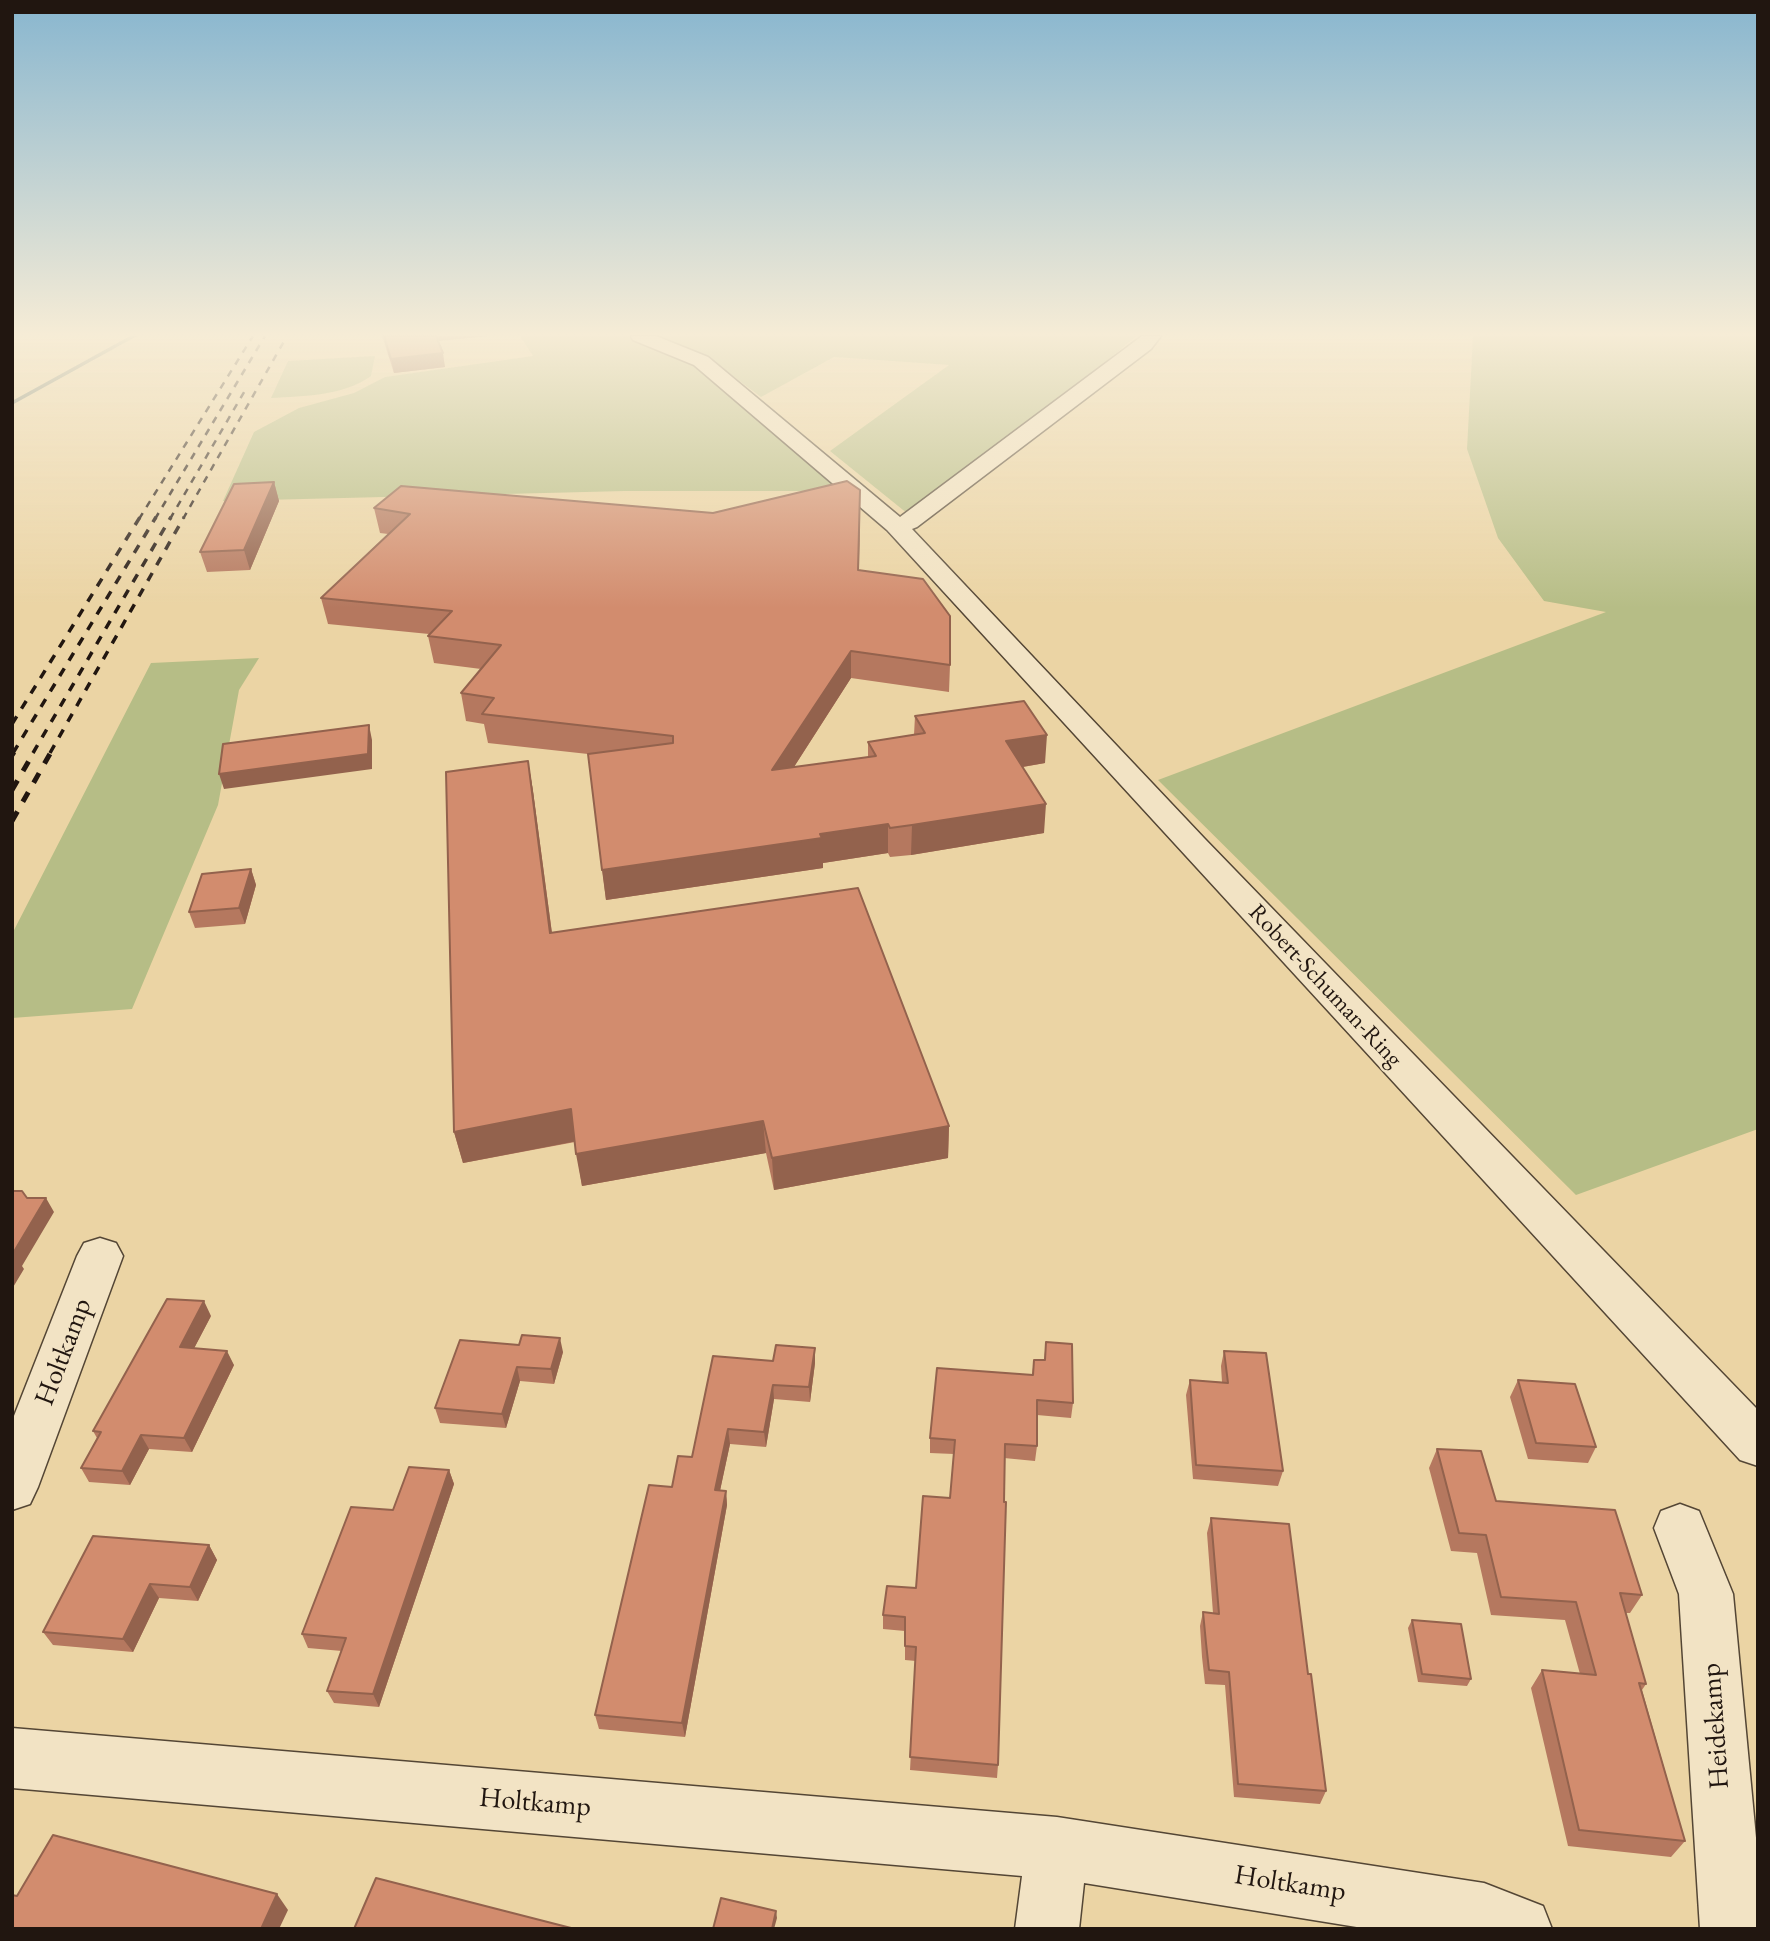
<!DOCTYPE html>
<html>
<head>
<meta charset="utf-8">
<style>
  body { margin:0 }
  #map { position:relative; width:1770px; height:1941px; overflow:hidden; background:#ebd4a4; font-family:"EB Garamond",serif }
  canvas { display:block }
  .frame { position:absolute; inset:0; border:14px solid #211610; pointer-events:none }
</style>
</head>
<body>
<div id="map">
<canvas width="1770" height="1941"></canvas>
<div class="frame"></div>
</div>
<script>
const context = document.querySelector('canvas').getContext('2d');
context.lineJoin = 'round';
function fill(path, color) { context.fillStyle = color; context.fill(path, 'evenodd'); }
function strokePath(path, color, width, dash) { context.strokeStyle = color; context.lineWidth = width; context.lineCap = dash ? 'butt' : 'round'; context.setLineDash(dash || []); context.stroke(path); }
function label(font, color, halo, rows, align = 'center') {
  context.font = font + ' "EB Garamond",serif'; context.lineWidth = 5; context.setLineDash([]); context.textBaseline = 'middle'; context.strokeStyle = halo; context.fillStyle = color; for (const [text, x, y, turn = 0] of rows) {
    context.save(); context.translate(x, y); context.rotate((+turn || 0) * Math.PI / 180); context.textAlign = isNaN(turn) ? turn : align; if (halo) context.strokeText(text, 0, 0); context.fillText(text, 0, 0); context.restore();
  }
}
fill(new Path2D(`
  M 520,336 L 630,336 L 694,363 L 845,491 L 626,491 L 223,501 L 254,432 L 299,408 L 354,393 L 385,377 L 533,356 Z
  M 650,336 L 1136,336 L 1091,375 L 908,514 L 830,451 L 949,365 L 834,357 L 761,397 L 710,359 Z
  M 1473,336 L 1758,336 L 1758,1129 L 1576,1195 L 1158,780 L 1606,612 L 1544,601 L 1498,538 L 1467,449 Z
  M 375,356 L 371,376 C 344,396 304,396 271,398 L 288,361 Z
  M 259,658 L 239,690 L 218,805 L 132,1009 L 12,1018 L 12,934 L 151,663 Z`), '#b6bd86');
fill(new Path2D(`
  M 130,336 L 137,336 L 12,405 L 12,401 Z`), '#68776c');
const minor = new Path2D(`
  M 631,336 L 656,336 L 708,357 L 900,517 L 1142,336 L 1161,336 L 1151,349 L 917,527 L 912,529 L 1204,838 L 1758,1410 L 1758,1466 L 1740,1460 L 887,530 L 694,365 L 633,340 Z
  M 100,1238 L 116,1243 L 123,1256 L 38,1487 L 30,1504 L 12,1510 L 12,1421 L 77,1256 L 84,1243 Z
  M 1680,1504 L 1699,1511 L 1733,1594 L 1758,1859 L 1758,1929 L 1700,1929 L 1679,1594 L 1654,1528 L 1661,1511 Z
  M 12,1728 L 1057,1817 L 1484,1883 L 1543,1906 L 1552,1929 L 1369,1929 L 1084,1883 L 1079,1929 L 1015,1929 L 1022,1876 L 12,1788 Z`);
strokePath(minor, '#544635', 3);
fill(minor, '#f2e3c4');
strokePath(new Path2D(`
  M 139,519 L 253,336
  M 155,519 L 265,336
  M 170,519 L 247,387
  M 183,519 L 287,336`), '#211610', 2.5, [7, 7]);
strokePath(new Path2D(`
  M 12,724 L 140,517
  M 13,753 L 156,517
  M 33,753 L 171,517
  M 50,753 L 184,517`), '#211610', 3.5, [9, 9]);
strokePath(new Path2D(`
  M 12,755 L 14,752
  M 12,790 L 34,752
  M 12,821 L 51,752`), '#211610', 5, [11, 11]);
fill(new Path2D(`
  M 382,336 L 488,336 L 438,341 L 445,367 L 394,373 Z
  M 274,482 L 279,501 L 250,570 L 207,572 L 200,552 Z
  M 374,508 L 860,514 L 859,570 L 950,665 L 949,692 L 851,678 L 794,767 L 868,757 L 868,742 L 914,735 L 915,716 L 1045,763 L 1023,767 L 1044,833 L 911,855 L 890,857 L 888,853 L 823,863 L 823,868 L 606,900 L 588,754 L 488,743 L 484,724 L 466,721 L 461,693 L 481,669 L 434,663 L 428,636 L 429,634 L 328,624 L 321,598 L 388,534 L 380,533 Z
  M 528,761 L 533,791 L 552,933 L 949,1126 L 948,1158 L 774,1190 L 766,1153 L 582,1186 L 575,1142 L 463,1163 L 454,1132 Z
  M 251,869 L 256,885 L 245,924 L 195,928 L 189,912 Z
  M 211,1316 L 194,1348 L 234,1365 L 192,1452 L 149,1449 L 130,1485 L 89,1482 L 81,1468 L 97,1438 L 93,1431 Z
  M 460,1340 L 563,1352 L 554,1384 L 520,1381 L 506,1428 L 440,1423 L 435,1408 Z
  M 1046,1342 L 1073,1403 L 1071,1418 L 1037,1415 L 1037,1446 L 1035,1461 L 1004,1458 L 998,1765 L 997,1778 L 910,1770 L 916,1661 L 905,1660 L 905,1631 L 883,1629 L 883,1615 L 916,1588 L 950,1498 L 954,1454 L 930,1453 L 930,1438 L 1032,1375 L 1034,1360 L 1044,1360 Z
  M 815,1348 L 815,1363 L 810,1402 L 774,1399 L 766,1447 L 730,1444 L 720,1490 L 726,1491 L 727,1505 L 685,1737 L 599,1729 L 595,1715 L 672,1487 L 773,1361 Z
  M 1224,1351 L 1283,1471 L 1278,1486 L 1193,1479 L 1186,1395 L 1190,1380 L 1222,1382 L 1221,1366 Z
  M 1518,1380 L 1596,1447 L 1588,1463 L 1528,1459 L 1510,1397 Z
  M 1437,1449 L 1496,1501 L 1642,1595 L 1630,1613 L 1625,1613 L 1646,1684 L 1642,1690 L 1685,1841 L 1671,1857 L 1568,1846 L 1531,1688 L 1542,1670 L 1580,1674 L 1565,1620 L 1491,1615 L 1477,1553 L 1451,1551 L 1429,1468 Z
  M 449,1470 L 454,1484 L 379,1707 L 334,1703 L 327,1691 L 342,1651 L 308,1648 L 302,1634 L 393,1510 Z
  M 1211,1518 L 1308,1674 L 1326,1791 L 1320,1804 L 1234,1797 L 1225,1685 L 1205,1684 L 1202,1657 L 1200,1626 L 1203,1612 L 1213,1613 L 1207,1533 Z
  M 209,1545 L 217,1560 L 198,1601 L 159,1598 L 133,1652 L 53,1645 L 43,1632 Z
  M 1412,1620 L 1471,1679 L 1467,1686 L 1418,1682 L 1408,1628 Z`), '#b5785f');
fill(new Path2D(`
  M 434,336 L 488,336 L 435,341 Z
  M 443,353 L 445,367 L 394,373 L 391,359 Z
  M 274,482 L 279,501 L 250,570 L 244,550 Z
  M 860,490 L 860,514 L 858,596 L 858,570 Z
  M 851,651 L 851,678 L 774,798 L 772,770 Z
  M 369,725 L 372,740 L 372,769 L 224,789 L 219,774 Z
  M 1047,735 L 1045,763 L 1004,770 L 1006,741 Z
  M 528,761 L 533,791 L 556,964 L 550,933 Z
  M 1046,804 L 1044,833 L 911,855 L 912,825 Z
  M 888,824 L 888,853 L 823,863 L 823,868 L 606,900 L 602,870 L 820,834 Z
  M 251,869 L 256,885 L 245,924 L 239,908 Z
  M 571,1109 L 577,1141 L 463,1163 L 454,1132 Z
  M 763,1121 L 766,1153 L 582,1186 L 576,1154 Z
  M 949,1126 L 948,1158 L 774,1190 L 772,1158 Z
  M 46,1198 L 54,1212 L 22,1266 L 24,1269 L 12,1289 L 12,1255 Z
  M 204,1301 L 211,1316 L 187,1362 L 180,1347 Z
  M 560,1338 L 563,1352 L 554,1384 L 551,1369 Z
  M 815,1348 L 815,1363 L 810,1402 L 809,1387 Z
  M 227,1351 L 234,1365 L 192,1452 L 184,1438 Z
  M 517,1367 L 520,1381 L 506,1428 L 502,1414 Z
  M 773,1385 L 774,1399 L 766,1447 L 764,1432 Z
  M 728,1429 L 730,1444 L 717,1505 L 715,1490 Z
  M 141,1435 L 149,1449 L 130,1485 L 122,1471 Z
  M 449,1470 L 454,1484 L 379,1707 L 373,1694 Z
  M 726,1491 L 727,1505 L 685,1737 L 682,1723 Z
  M 209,1545 L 217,1560 L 198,1601 L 190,1587 Z
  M 150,1584 L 159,1598 L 133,1652 L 123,1639 Z
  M 277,1894 L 288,1910 L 279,1929 L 261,1929 Z
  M 776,1911 L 777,1918 L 774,1929 L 772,1929 Z`), '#93624d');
const building = new Path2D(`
  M 384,336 L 436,336 L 443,353 L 391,359 Z
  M 847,481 L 860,490 L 858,570 L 923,579 L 950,616 L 950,665 L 851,651 L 772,770 L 876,756 L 868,742 L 925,733 L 915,716 L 1024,701 L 1047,735 L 1006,741 L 1046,804 L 912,825 L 890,828 L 888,824 L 820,834 L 822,838 L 602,870 L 588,754 L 673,743 L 673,736 L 482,714 L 494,698 L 461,693 L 501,645 L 428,636 L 452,611 L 321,598 L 410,514 L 374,508 L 401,486 L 713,513 Z
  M 274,482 L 244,550 L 200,552 L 234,484 Z
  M 369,725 L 368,754 L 219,774 L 223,744 Z
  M 528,761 L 550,933 L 858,888 L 949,1126 L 772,1158 L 763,1121 L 576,1154 L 571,1109 L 454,1132 L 446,772 Z
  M 251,869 L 239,908 L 189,912 L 202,874 Z
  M 12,1191 L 22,1191 L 27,1198 L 46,1198 L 12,1255 L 16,1255 L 12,1261 Z
  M 167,1299 L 204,1301 L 180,1347 L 227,1351 L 184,1438 L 141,1435 L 122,1471 L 81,1468 L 101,1432 L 93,1431 Z
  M 522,1335 L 560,1338 L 551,1369 L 517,1367 L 502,1414 L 435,1408 L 460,1340 L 519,1345 Z
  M 1046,1342 L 1072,1344 L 1073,1403 L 1037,1400 L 1037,1446 L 1005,1444 L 1004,1502 L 1006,1502 L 998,1765 L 910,1757 L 916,1647 L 905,1646 L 905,1617 L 883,1615 L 887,1586 L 916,1588 L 923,1496 L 950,1498 L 955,1440 L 930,1438 L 937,1368 L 1033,1375 L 1034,1360 L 1045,1360 Z
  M 776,1345 L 815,1348 L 809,1387 L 773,1385 L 764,1432 L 728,1429 L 715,1490 L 726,1491 L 682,1723 L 595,1715 L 649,1485 L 672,1487 L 678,1456 L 692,1457 L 713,1356 L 773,1361 Z
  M 1224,1351 L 1266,1353 L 1283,1471 L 1196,1465 L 1190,1380 L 1228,1383 Z
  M 1518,1380 L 1575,1384 L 1596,1447 L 1536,1443 Z
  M 1437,1449 L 1481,1451 L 1496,1501 L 1615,1510 L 1642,1595 L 1620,1593 L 1646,1684 L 1639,1683 L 1685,1841 L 1579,1830 L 1542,1670 L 1596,1675 L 1576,1602 L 1501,1597 L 1486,1535 L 1459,1533 Z
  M 409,1467 L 449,1470 L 373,1694 L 327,1691 L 346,1638 L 302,1634 L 351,1507 L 393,1510 Z
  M 1211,1518 L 1289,1524 L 1308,1674 L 1311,1674 L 1326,1791 L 1238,1784 L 1229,1672 L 1209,1670 L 1206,1643 L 1203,1612 L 1219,1614 Z
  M 93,1536 L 209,1545 L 190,1587 L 150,1584 L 123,1639 L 43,1632 Z
  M 1412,1620 L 1461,1624 L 1471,1679 L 1422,1674 Z
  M 53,1835 L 277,1894 L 261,1929 L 12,1929 L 12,1895 L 17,1896 Z
  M 376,1878 L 575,1929 L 354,1929 Z
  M 721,1898 L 776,1911 L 772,1929 L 713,1929 Z`);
fill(building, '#d28c6e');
strokePath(building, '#93624d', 2);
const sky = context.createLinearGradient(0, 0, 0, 608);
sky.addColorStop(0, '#88b6cf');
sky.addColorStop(0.55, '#f6ecd6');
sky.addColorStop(1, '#f6ecd600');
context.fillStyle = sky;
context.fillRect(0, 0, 1770, 608);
label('24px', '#211610', '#f2e3c4', [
  ["Robert-Schuman-Ring",1325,986,47]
]);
label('28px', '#211610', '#f2e3c4', [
  ["Holtkamp",64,1352,-69],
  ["Heidekamp",1716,1726,-94],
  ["Holtkamp",535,1803,5],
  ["Holtkamp",1290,1884,9]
]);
</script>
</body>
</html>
